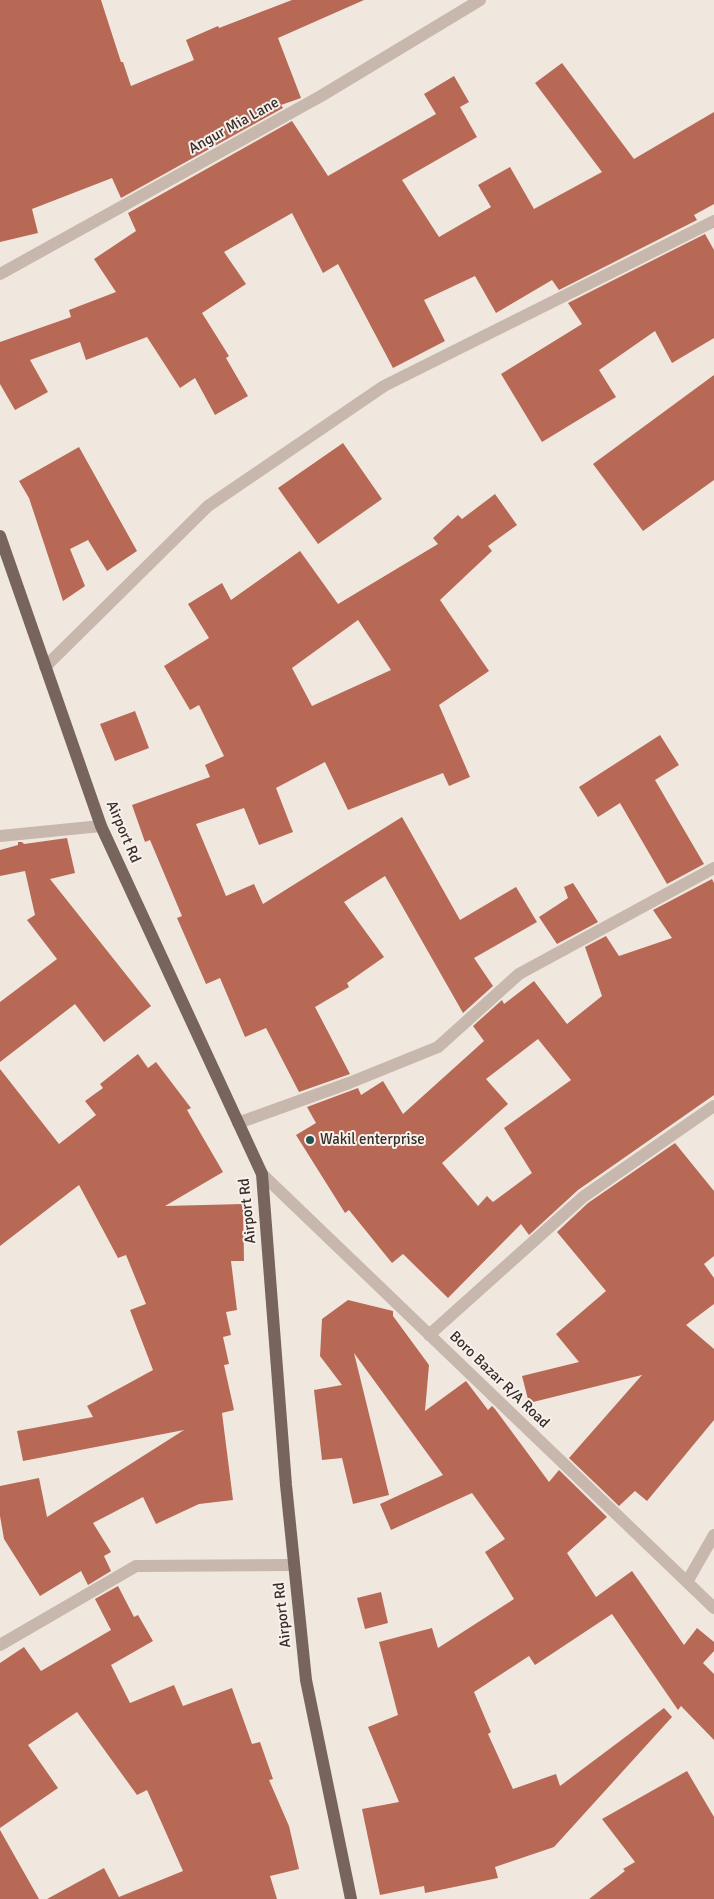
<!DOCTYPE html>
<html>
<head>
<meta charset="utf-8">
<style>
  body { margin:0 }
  canvas { display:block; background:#f0e7df }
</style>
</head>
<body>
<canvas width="714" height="1899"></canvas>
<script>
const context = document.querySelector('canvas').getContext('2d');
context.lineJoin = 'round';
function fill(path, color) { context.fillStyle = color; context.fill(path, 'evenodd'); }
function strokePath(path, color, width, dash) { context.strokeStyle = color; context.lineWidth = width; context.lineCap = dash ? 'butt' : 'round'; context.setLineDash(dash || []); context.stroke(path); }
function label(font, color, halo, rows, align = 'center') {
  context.font = font + ' Signika,sans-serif'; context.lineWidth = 4; context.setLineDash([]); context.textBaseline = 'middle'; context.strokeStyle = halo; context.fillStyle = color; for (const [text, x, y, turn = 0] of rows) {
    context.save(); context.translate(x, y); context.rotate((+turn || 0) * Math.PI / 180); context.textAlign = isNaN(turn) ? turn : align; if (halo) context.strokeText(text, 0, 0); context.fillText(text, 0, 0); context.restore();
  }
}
fill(new Path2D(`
  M 0,0 L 101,0 L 121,62 L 123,62 L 131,86 L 194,60 L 186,40 L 218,26 L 219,28 L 292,0 L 364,0 L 278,38 L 301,98 L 281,105 L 283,108 L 121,198 L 112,178 L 32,209 L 38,233 L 0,242 Z
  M 562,63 L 634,159 L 714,112 L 714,204 L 694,215 L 697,220 L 559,290 L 552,280 L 496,313 L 475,276 L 424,300 L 445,341 L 393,368 L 338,264 L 323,273 L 292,213 L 224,252 L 246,284 L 202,313 L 229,356 L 226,358 L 248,396 L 215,415 L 195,378 L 180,388 L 147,337 L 86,360 L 80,342 L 30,360 L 48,392 L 15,410 L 0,384 L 0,342 L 71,317 L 69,310 L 116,292 L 94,259 L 136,231 L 128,213 L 292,121 L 328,176 L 436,114 L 424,94 L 454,76 L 469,102 L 460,107 L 477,137 L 402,180 L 439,237 L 491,207 L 478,185 L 510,167 L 534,209 L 602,172 L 535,83 Z
  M 705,234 L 714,250 L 714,338 L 672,363 L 655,331 L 599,370 L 616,397 L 542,442 L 501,374 L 582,324 L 568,303 Z
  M 714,375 L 714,480 L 643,531 L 593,464 Z
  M 343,443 L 382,499 L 318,544 L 278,488 Z
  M 79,447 L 137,551 L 107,571 L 88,540 L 70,549 L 85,586 L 63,601 L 29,498 L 19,481 Z
  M 495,494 L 517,525 L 488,546 L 492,551 L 440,600 L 489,671 L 439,705 L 470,777 L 449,786 L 443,773 L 348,810 L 325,762 L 276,788 L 293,832 L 259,845 L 244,808 L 196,824 L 226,896 L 254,884 L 263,904 L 402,817 L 460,920 L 516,887 L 537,922 L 474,958 L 493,986 L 463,1013 L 385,876 L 344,902 L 384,957 L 347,983 L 349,987 L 315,1007 L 350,1074 L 299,1092 L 266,1028 L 245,1037 L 220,978 L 206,984 L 177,918 L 182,916 L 150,840 L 145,842 L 132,805 L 210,777 L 205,765 L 224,756 L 199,705 L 190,710 L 164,666 L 209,638 L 188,604 L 222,583 L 231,600 L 300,551 L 338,604 L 438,544 L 433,538 L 458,515 L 462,519 ZM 358,620 L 391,670 L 312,706 L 292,668 Z
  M 135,711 L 149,748 L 115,761 L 100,724 Z
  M 660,735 L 679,765 L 655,780 L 704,864 L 667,884 L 620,803 L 598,817 L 579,787 Z
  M 67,838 L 75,873 L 50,879 L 151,1006 L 104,1042 L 75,1004 L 0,1062 L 0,1002 L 57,959 L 27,920 L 35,915 L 25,871 L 0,876 L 0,850 L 18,845 L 18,842 L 22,842 L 24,844 Z
  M 712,879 L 714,883 L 714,1095 L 578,1190 L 529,1235 L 521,1224 L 448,1298 L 403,1254 L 392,1263 L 349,1210 L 345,1213 L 296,1135 L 316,1123 L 307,1107 L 358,1088 L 361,1095 L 383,1081 L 403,1114 L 484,1041 L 473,1026 L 502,1000 L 504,1004 L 534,981 L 567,1024 L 602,996 L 585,947 L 606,936 L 619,956 L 672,938 L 653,910 ZM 538,1039 L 571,1080 L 504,1128 L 532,1173 L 493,1202 L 487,1196 L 478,1206 L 442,1163 L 508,1104 L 486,1079 Z
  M 573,883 L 598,922 L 557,944 L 539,917 L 568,898 L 564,887 Z
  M 138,1054 L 148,1068 L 156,1062 L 191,1108 L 187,1110 L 223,1172 L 165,1206 L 243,1204 L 244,1261 L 231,1261 L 237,1310 L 226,1312 L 231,1335 L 223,1337 L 229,1364 L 224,1365 L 234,1410 L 222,1413 L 233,1500 L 199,1504 L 156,1524 L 143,1497 L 93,1523 L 111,1552 L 104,1556 L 111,1571 L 88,1585 L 81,1571 L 40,1596 L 4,1539 L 0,1516 L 0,1486 L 39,1478 L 47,1517 L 184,1430 L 23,1461 L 17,1431 L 93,1417 L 87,1406 L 153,1370 L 130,1310 L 146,1304 L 126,1255 L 118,1258 L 79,1185 L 0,1246 L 0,1069 L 59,1144 L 96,1115 L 85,1101 L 103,1088 L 100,1084 Z
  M 675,1143 L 714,1191 L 714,1256 L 704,1264 L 714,1278 L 714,1304 L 686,1325 L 714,1349 L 714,1420 L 647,1501 L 635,1491 L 619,1506 L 569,1458 L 642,1375 L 529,1403 L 522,1376 L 579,1362 L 556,1334 L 606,1291 L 557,1232 L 588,1203 Z
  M 348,1300 L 393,1311 L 393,1316 L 429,1365 L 425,1411 L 466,1381 L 488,1410 L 492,1406 L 495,1409 L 549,1482 L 559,1470 L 607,1517 L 567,1553 L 596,1597 L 632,1571 L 684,1645 L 697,1628 L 714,1642 L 714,1651 L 703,1663 L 714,1674 L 714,1740 L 681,1706 L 678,1710 L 612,1614 L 535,1665 L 529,1656 L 474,1692 L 491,1732 L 488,1734 L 513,1789 L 556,1774 L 560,1786 L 664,1708 L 672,1717 L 554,1847 L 495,1867 L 498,1878 L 425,1893 L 424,1886 L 380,1895 L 362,1809 L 399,1802 L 368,1727 L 398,1715 L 379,1642 L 432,1628 L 438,1648 L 514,1599 L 485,1552 L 505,1539 L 472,1493 L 391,1530 L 380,1504 L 443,1475 L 354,1353 L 389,1495 L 353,1504 L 342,1458 L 322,1460 L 314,1390 L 342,1385 L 320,1356 L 322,1319 Z
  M 118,1586 L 134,1617 L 138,1615 L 153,1641 L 111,1665 L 130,1703 L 174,1685 L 183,1706 L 232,1688 L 252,1744 L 260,1742 L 273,1779 L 269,1780 L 289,1826 L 299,1869 L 270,1876 L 277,1899 L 47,1899 L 104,1868 L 119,1897 L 183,1871 L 147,1790 L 137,1795 L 77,1712 L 28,1745 L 58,1788 L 0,1828 L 0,1663 L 24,1647 L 41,1671 L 111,1630 L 95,1599 Z
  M 381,1592 L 388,1623 L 365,1629 L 357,1598 Z
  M 687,1771 L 714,1817 L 714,1899 L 589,1899 L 625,1871 L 623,1869 L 635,1862 L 602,1819 Z
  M 0,1830 L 39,1899 L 0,1899 Z`), '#b76956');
strokePath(new Path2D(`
  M 0,274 L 321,96 L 480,0
  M 45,667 L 208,506 L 384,386 L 714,221
  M 0,836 L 101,826
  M 238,1123 L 349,1083 L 438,1047 L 519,974 L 714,868
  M 262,1174 L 714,1608
  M 429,1335 L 583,1197 L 714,1106
  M 687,1582 L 714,1535
  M 0,1645 L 136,1566 L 294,1565`), '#c7b7ac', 12);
strokePath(new Path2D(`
  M 0,536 L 101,826 L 262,1174 L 286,1485 L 306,1680 L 351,1899`), '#76645d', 12);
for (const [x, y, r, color] of [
  [310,1140,5,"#255152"]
]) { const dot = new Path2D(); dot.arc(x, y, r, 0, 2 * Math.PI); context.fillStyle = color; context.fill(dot); strokePath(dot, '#f8f1eb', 2); }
label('15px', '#362d2a', '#f8f1eb', [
  ["Angur Mia Lane",234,126,-29],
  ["Airport Rd",123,832,67],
  ["Airport Rd",248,1211,-96],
  ["Boro Bazar R/A Road",499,1380,44],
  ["Airport Rd",283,1615,-96]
]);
label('15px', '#362d2a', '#f8f1eb', [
  ["Wakil enterprise",320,1140]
], 'left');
</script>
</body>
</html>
